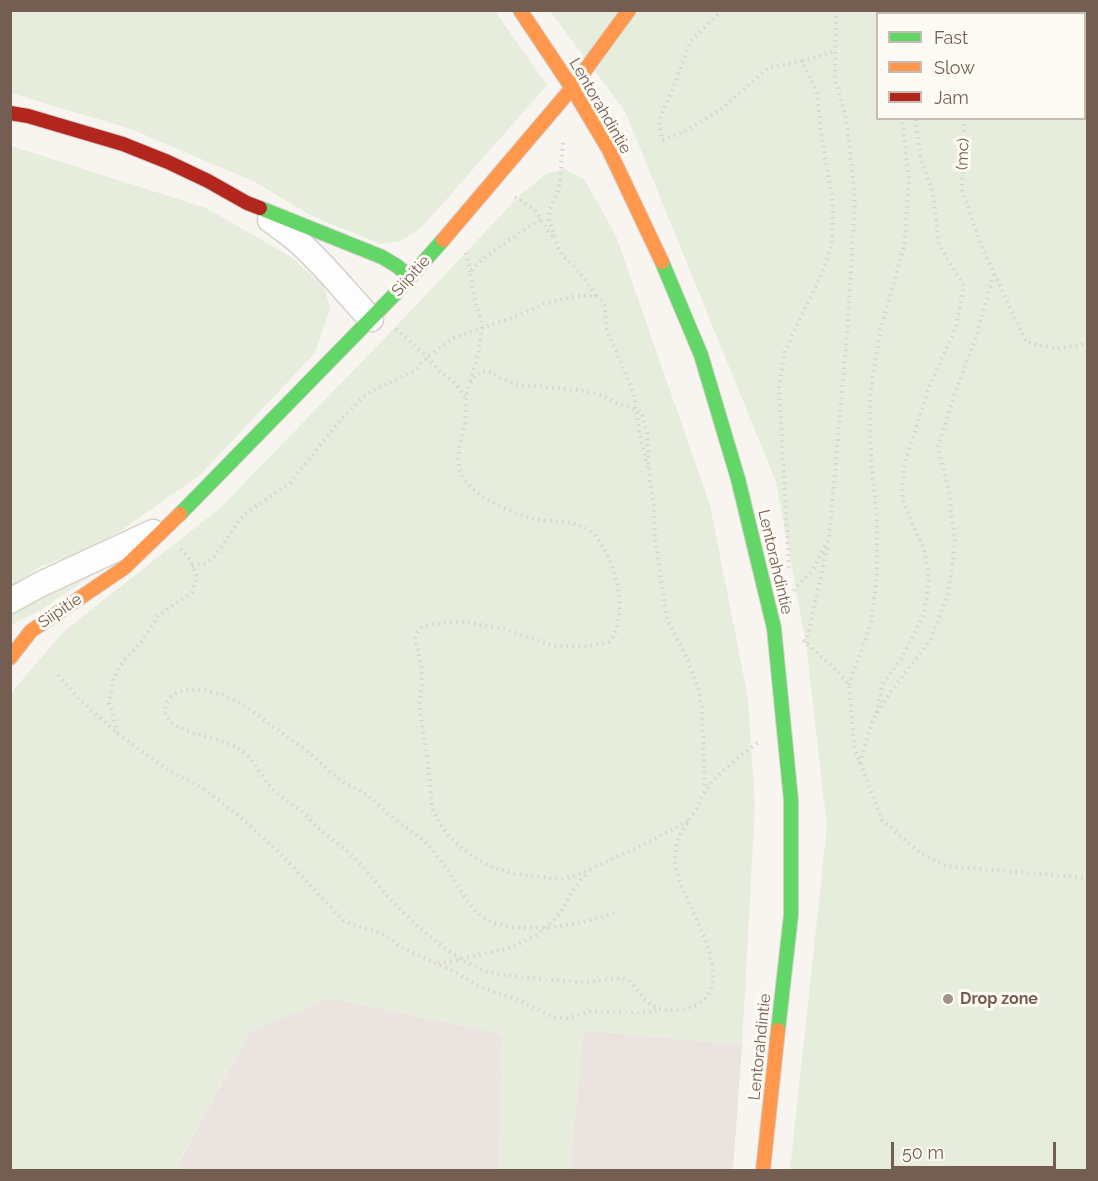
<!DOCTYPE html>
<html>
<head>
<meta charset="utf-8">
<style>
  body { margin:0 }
  #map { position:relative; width:1098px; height:1181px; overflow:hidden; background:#f8f4f0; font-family:Raleway,sans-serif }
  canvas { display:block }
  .frame { position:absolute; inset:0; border:12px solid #745e52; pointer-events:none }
  .legend { position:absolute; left:876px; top:12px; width:210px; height:108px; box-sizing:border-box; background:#fdf9f3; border:2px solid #c6bbb3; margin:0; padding:8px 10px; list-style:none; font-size:18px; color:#745e52 }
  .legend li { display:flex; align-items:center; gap:12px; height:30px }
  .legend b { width:30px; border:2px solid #c6bbb3 }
  .scale { position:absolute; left:891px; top:1142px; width:165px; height:27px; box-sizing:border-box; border:3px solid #745e52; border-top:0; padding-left:8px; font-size:18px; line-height:21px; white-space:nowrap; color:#745e52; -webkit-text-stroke:4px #fdf9f3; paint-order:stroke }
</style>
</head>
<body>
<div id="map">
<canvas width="1098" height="1181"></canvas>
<div class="frame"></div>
<ul class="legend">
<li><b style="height:8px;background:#63d668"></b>Fast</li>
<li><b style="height:8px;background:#ff974d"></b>Slow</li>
<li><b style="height:8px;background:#b3261e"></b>Jam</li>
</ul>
<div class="scale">50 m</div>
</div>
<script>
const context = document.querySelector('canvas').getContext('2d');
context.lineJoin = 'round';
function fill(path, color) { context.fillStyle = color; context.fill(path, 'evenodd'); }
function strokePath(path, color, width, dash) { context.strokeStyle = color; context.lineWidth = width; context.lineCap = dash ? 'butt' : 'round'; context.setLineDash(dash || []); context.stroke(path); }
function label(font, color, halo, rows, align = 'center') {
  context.font = font + ' Raleway,sans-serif'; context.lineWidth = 6; context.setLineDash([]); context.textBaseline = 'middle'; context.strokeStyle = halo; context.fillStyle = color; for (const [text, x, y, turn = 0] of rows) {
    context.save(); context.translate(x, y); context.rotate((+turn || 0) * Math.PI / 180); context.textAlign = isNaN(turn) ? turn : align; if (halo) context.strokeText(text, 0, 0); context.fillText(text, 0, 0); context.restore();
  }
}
fill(new Path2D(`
  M 330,998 L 502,1034 L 499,1170 L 181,1170 L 177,1166 L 250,1031 Z
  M 583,1030 L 742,1045 L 733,1170 L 570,1170 Z`), '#eae3df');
fill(new Path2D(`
  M 10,11 L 495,11 L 547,85 L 423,226 L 401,241 L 380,244 L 312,216 L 255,182 L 131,129 L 11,93 Z
  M 550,11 L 1087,11 L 1087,1170 L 790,1170 L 827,827 L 806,643 L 776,482 L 625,111 ZM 878,14 L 1084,14 L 1084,118 L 878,118 Z
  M 11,146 L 206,208 L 290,256 L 324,286 L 330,309 L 315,353 L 200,475 L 123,529 L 92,548 L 40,567 L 11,586 Z
  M 565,169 L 585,180 L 616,236 L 710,505 L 748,698 L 755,806 L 742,1045 L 584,1030 L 570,1170 L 499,1170 L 502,1034 L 330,998 L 250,1031 L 177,1165 L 181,1170 L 11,1170 L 10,694 L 63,632 L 219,509 L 385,338 L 522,193 L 548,173 Z
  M 110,563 L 41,610 L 11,625 L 11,613 Z`), '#e6eddc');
const street = new Path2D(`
  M 270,220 C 278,226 286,231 293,237 C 322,261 345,292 371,319
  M 10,601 L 41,584 L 153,532`);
const fast = new Path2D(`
  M 260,208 L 382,257 L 397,266 L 410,277
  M 662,262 L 701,355 L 738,479 L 774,628 L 791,800 L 791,915 L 778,1030
  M 180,514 L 396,293 L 443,240`);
const slow = new Path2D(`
  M 520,10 L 572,88 L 609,150 L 662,262
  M 443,240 L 572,88 L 629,10
  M 10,658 L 31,631 L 124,568 L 180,514
  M 763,1170 L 778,1030`);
const jam = new Path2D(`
  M 10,113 L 28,116 L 123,144 L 168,162 L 208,181 L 247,203 L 260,208`);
strokePath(street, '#d5d0cb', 27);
strokePath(fast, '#d6d0ca', 16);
strokePath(slow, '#d6d0ca', 16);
strokePath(jam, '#d6d0ca', 16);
strokePath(new Path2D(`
  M 722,10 L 690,42 L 677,78 L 659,121 L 662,140 L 683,132 L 720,110 L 768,68 L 802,61 L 817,92 L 821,131 L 833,205 L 832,243 L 822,273 L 785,351 L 779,387 L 789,568
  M 892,10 L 893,14
  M 933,14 L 934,10
  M 985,14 L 987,10
  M 802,61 L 836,51
  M 965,118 L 962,190 L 981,245 L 1026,342 L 1058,349 L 1088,343
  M 563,143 L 560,182 L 558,191 L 550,209 L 549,220 L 558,247 L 562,255 L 577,269 L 596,296
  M 515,197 L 535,210 L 549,233 L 554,237
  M 466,253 L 470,272
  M 396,329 L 427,357 L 442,373 L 455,383 L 465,397
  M 470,381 L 477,359 L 482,328 L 481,320 L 476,304 L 470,273 L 475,266 L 484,258 L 540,219
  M 192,566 L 206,563 L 215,556 L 243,515 L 290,483 L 342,418 L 362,398 L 374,390 L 414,371 L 427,357 L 453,338 L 520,315 L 544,304 L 575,296 L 596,296 L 601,300 L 605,306 L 606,328 L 630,384 L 634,397 L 640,436 L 648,468
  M 794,591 L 796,587 L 812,571 L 829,539 L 848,323 L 855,196 L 846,118 L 835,79 L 836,10
  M 803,640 L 834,668 L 849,685 L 854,746 L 882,820 L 920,853 L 946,866 L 1088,878
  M 806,643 L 828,544
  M 58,675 L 78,698 L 118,734 L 168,770 L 201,787 L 238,815 L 279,852 L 343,920 L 356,926 L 381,933 L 391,939 L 400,947 L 455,972 L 482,988 L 516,999 L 553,1017 L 567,1018 L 592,1011 L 641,1013 L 660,1010
  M 849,685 L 871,623 L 877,576 L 877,518 L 871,459 L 870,398 L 880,331 L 904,247 L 909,184 L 902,118
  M 877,713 L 882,685 L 903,656 L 924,614 L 929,579 L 924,549 L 913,525 L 902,498 L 904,465 L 930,385 L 956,327 L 964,286 L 939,245 L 933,193 L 921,159 L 916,126 L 916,118
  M 117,733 L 112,711 L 109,704 L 114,677 L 119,668 L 125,659 L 142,641 L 158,616 L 192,592 L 197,577 L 190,560 L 181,549
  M 860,763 L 873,719 L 892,690 L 930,641 L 948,593 L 955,544 L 949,492 L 938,447 L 953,398 L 975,340 L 994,273
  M 688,821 L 645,844 L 575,876 L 558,879 L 515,874 L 494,868 L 478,860 L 462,848 L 450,837 L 439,823 L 432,808 L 428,763 L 419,705 L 422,682 L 421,664 L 415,639 L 417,633 L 421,628 L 428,625 L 444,623 L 464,622 L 504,629 L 554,646 L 589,646 L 609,642 C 620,630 620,610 619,594 C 617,575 606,545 591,532 C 576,519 552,523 534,519 C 510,513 461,492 459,465 C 457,451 462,438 465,424 C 468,402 461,385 482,371 L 491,372 L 500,378 L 514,384 L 577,390 L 600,395 L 617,403 L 638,410 L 642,415 L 647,433 L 650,482 L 654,505 L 655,538 L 665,607 L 668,621 L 686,656 L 699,690 L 702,710 L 705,790
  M 614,913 C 582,925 519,936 488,920 C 471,911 464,895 454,880 C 446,867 437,855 427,844 C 416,833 403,826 391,816 C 383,810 376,802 368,796 C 360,790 350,787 342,781 C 331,775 323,764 313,756 C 300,745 285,735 271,725 C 261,718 251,709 240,703 C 224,694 192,683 175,694 C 164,701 161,716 173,724 C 197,739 229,736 249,757 C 259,769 265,783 277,793 C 284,800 293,805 301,811 C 307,816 312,822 317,827 C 329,837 341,846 352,856 C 367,870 379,887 392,901 C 410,920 429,937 449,951 C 462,960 474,968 489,972 C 506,976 524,977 542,979 C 557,980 572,982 587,982 C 598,982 615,976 625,979 C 632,982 636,989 641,995 C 654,1011 667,1013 688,1008 C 751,989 676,898 675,861 C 675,839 682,830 694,813 C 698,806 700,800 704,793 C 710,780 746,750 759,742
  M 438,963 L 448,962 L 460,959 L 502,950 L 514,946 L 537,935 L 547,927 L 561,912 L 573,890 L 589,871`), '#dad4d0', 4, [1.5, 4.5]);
strokePath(street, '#fefdfd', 24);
strokePath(fast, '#63d668', 14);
strokePath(slow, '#ff974d', 14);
strokePath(jam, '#b3261e', 14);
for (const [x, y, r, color] of [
  [948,999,6,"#a29289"]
]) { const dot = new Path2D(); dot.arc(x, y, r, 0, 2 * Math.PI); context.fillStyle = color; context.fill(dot); strokePath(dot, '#fdf9f3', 2); }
label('16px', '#745e52', '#fdf9f3', [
  ["Lentorahdintie",600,106,60],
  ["(mc)",963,154,-88],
  ["Siipitie",411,276,-48],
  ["Lentorahdintie",775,562,77],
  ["Siipitie",60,611,-34],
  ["Lentorahdintie",760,1047,-84]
]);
label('bold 16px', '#745e52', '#fdf9f3', [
  ["Drop zone",960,999]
], 'left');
</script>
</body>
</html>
